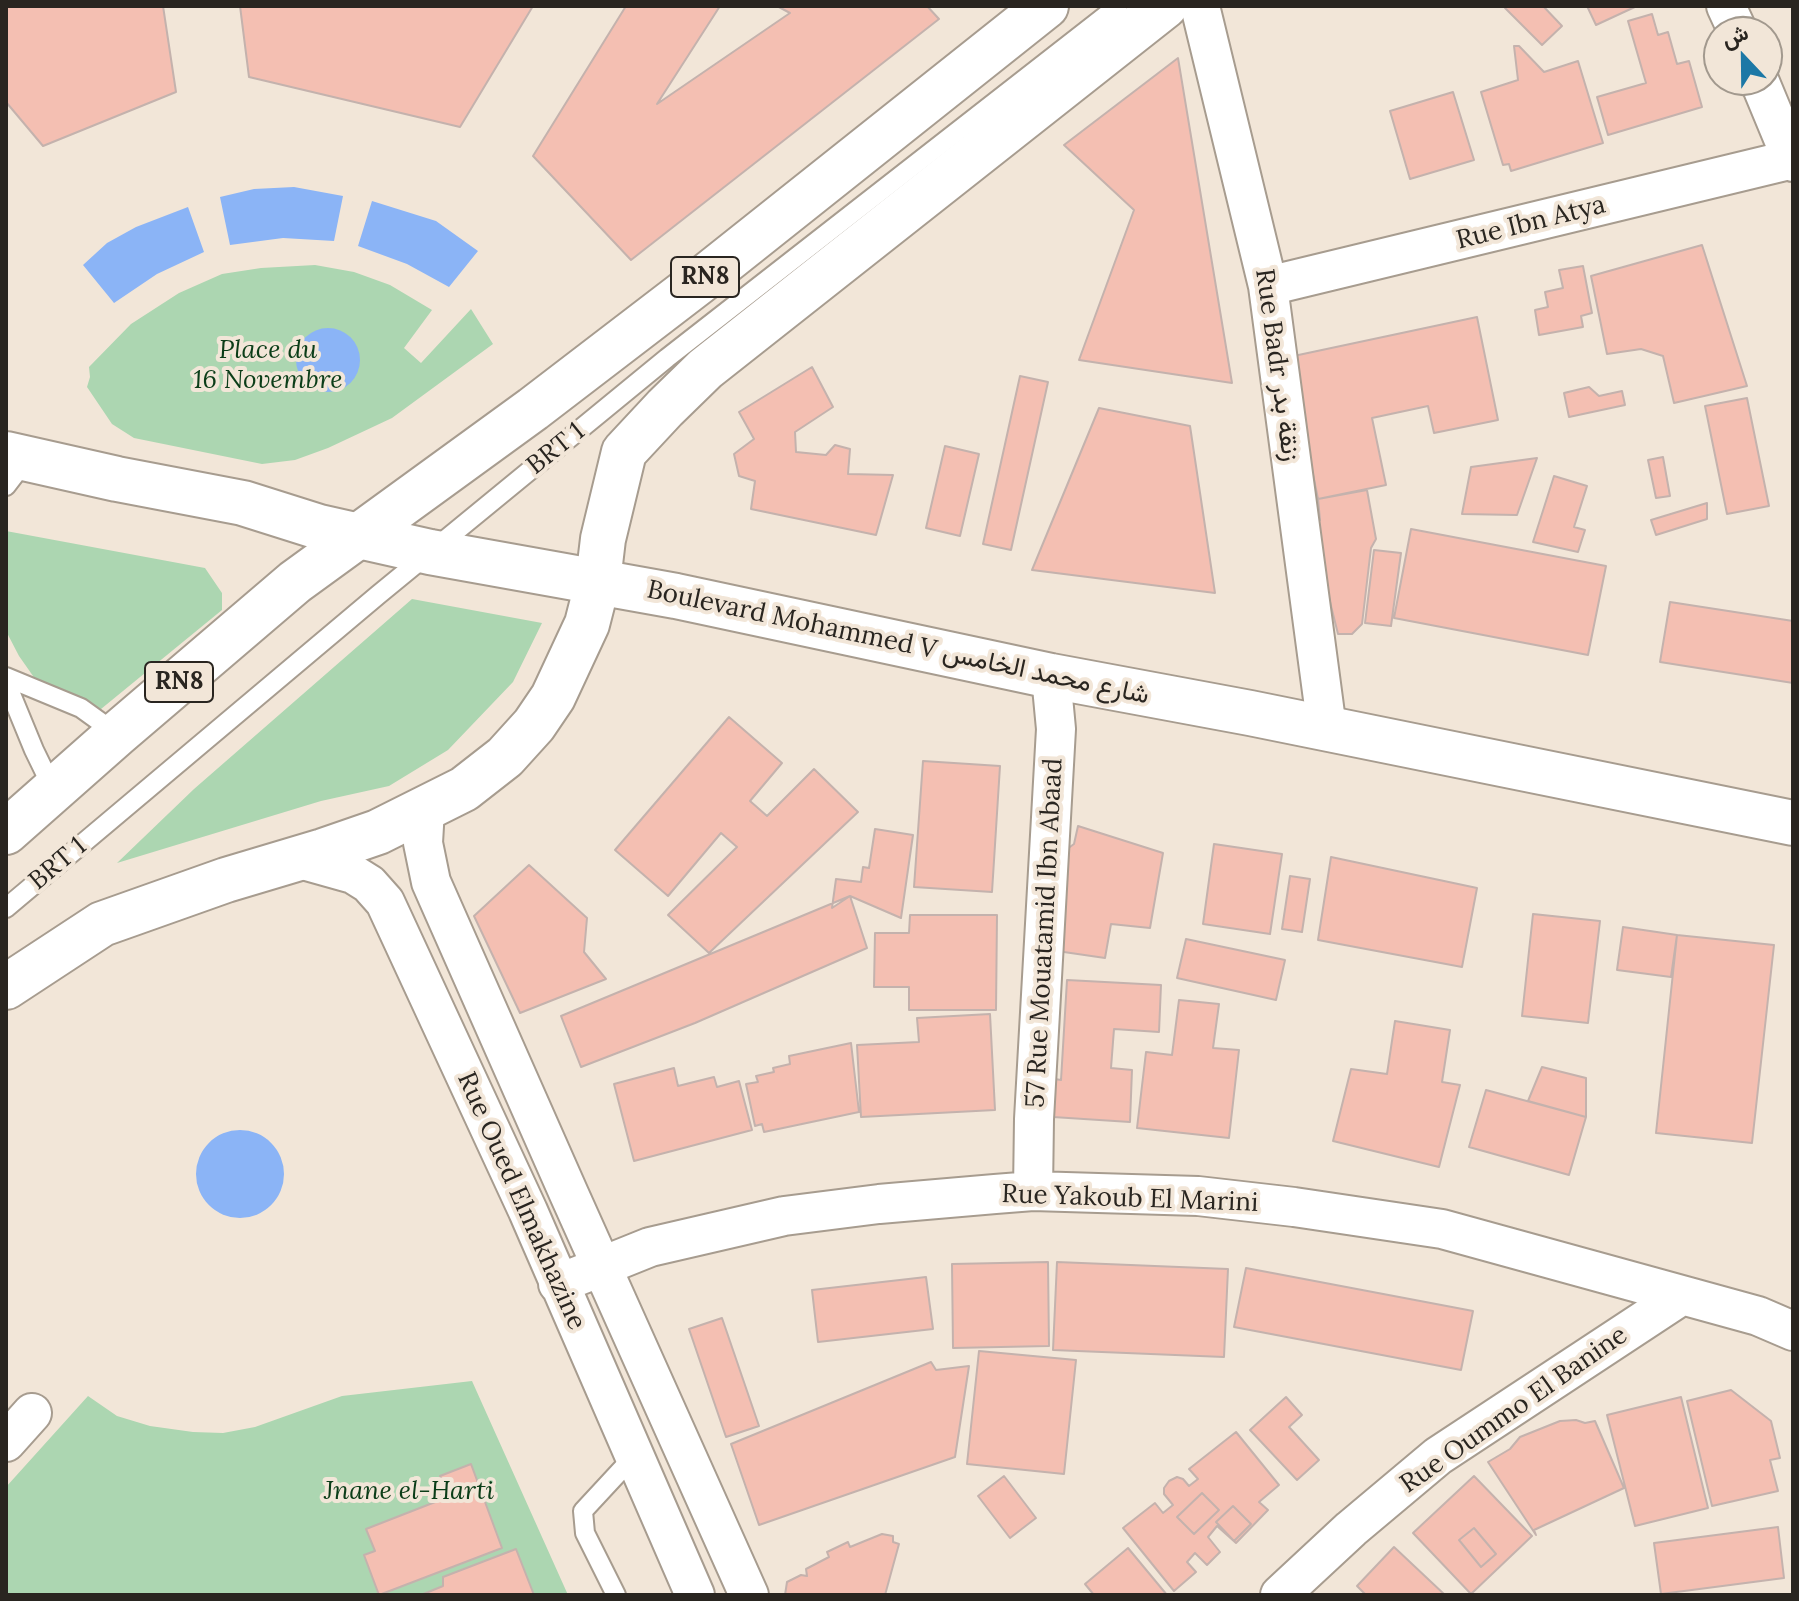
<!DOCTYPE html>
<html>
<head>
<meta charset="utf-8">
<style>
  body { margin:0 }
  #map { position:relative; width:1799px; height:1601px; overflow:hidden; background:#f2e6d8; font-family:Lora,Vazirmatn,serif }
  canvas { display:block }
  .frame { position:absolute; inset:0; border:8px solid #292520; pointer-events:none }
  .north { position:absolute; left:1703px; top:16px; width:80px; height:80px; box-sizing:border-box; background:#f2e6d8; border:2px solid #a2998e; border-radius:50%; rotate:338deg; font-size:22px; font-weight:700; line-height:32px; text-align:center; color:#292520 }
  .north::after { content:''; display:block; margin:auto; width:28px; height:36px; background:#1c78a6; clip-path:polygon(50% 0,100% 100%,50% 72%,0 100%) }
</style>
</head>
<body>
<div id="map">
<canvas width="1799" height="1601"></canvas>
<div class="frame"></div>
<div class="north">ش</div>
</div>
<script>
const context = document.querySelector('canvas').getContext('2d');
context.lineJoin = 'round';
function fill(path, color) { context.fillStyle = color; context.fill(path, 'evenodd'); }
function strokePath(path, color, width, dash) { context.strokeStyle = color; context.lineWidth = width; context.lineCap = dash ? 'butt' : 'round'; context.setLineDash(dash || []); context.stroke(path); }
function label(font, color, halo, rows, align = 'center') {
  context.font = font + ' Lora,Vazirmatn,serif'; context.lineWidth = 8; context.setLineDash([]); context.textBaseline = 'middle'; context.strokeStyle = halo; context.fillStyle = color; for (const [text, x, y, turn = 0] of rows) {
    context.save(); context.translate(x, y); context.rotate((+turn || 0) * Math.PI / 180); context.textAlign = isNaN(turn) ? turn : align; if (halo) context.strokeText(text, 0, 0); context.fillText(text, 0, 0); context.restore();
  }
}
fill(new Path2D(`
  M 315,265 L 354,272 L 390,285 L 432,310 L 404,348 L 421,363 L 471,309 L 493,344 L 392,418 L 328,448 L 295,460 L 262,464 L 134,438 L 112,424 L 87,387 L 90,377 L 89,367 L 131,324 L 179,293 L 222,274 L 261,268 Z
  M 6,531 L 205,568 L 222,593 L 222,610 L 90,718 L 52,703 L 19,656 L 6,631 Z
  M 412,599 L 542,623 L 513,682 L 448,750 L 389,786 L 321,801 L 117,863 L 194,789 Z
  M 472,1381 L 568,1595 L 6,1595 L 6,1487 L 88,1396 L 117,1416 L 150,1426 L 193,1432 L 223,1433 L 255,1427 L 342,1396 Z`), '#acd6b1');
fill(new Path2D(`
  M 294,187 L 343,196 L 334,241 L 283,238 L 230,245 L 220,197 L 254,189 Z
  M 372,201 L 436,221 L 478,251 L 449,287 L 407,264 L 358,246 Z
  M 188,207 L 204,252 L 157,274 L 114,303 L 83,265 L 107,243 L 136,227 Z
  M296 360a32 32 0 1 1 64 0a32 32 0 1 1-64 0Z
  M196 1174a44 44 0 1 1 88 0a44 44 0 1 1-88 0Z`), '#8bb4f6');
const building = new Path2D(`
  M 6,6 L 163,6 L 176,92 L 43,146 L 6,102 Z
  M 240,6 L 533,6 L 460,127 L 249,77 Z
  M 626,6 L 720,6 L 657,104 L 790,13 L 777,6 L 927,6 L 939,19 L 631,260 L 533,156 Z
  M 1506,6 L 1543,6 L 1562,26 L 1542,45 L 1505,8 Z
  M 1587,6 L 1637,6 L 1596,25 Z
  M 1652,14 L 1658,35 L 1668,32 L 1677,64 L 1689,61 L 1702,107 L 1608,135 L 1597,97 L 1646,83 L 1628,21 Z
  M 1514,46 L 1519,46 L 1544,72 L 1578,61 L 1603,143 L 1511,171 L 1509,164 L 1503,165 L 1481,92 L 1518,80 Z
  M 1178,58 L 1232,383 L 1079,360 L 1134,210 L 1064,145 Z
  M 1453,92 L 1474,160 L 1410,179 L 1390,111 Z
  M 1702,245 L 1747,386 L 1674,403 L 1663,356 L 1641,349 L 1607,354 L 1591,276 Z
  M 1583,266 L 1592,313 L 1581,316 L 1583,327 L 1539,335 L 1535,310 L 1548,307 L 1545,292 L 1563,288 L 1559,270 Z
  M 1477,317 L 1498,420 L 1434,433 L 1428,406 L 1372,418 L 1386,485 L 1318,499 L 1289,357 Z
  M 812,367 L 833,407 L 795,432 L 796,452 L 826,455 L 835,445 L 850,449 L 848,474 L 893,475 L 876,535 L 751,509 L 755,481 L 739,476 L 734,454 L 754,439 L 739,412 Z
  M 1020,376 L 1048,382 L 1011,550 L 983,544 Z
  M 1589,387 L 1599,396 L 1622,391 L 1625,405 L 1569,417 L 1564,393 Z
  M 1747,398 L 1769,506 L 1727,514 L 1705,406 Z
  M 1099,408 L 1190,426 L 1215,593 L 1032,570 Z
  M 945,446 L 979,454 L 960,536 L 926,528 Z
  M 1663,457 L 1670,496 L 1656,498 L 1648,460 Z
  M 1537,458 L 1517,515 L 1462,514 L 1471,467 Z
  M 1554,476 L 1587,486 L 1574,527 L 1585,530 L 1578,552 L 1533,542 Z
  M 1367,490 L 1376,539 L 1371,548 L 1362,624 L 1352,634 L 1338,634 L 1310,522 L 1320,520 L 1318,499 Z
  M 1707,503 L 1707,519 L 1656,535 L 1651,520 Z
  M 1411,529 L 1606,566 L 1588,655 L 1394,618 Z
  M 1374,550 L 1401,553 L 1391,626 L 1365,623 Z
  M 1670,602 L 1793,621 L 1793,683 L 1660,662 Z
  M 729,717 L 782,763 L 750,801 L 767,816 L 814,769 L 858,812 L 709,953 L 668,915 L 737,847 L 721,833 L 668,896 L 615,850 Z
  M 923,761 L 1000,766 L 992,892 L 914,887 Z
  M 1078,826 L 1163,853 L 1150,928 L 1111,924 L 1105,958 L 1057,951 L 1056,857 L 1074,844 Z
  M 875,829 L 913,835 L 901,918 L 850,896 L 832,908 L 836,879 L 861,882 L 863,867 L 869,868 Z
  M 1214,844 L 1282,854 L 1270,934 L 1203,924 Z
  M 1331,857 L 1477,888 L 1462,967 L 1318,940 Z
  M 529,865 L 587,918 L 584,952 L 606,979 L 520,1013 L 474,916 Z
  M 1290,876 L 1310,879 L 1302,932 L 1282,929 Z
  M 850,896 L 867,948 L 695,1023 L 581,1067 L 561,1016 Z
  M 1533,914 L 1600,921 L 1588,1023 L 1522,1016 Z
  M 910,915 L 997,915 L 996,1010 L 909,1010 L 909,987 L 874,987 L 875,933 L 909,933 Z
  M 1623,927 L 1677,935 L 1671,977 L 1617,970 Z
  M 1677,935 L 1774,945 L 1752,1143 L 1656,1133 Z
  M 1186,939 L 1285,960 L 1276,1000 L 1177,978 Z
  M 1067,980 L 1161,985 L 1159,1032 L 1114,1029 L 1111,1068 L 1132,1070 L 1130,1122 L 1053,1117 L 1055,1079 L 1061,1080 Z
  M 1179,1000 L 1219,1004 L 1213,1048 L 1239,1050 L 1229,1138 L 1137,1128 L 1146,1052 L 1172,1055 Z
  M 990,1014 L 995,1110 L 861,1117 L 857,1045 L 919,1042 L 917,1018 Z
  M 1395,1021 L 1450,1030 L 1442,1082 L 1460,1085 L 1439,1167 L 1333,1141 L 1351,1069 L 1387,1074 Z
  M 851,1043 L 859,1112 L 764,1132 L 762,1124 L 755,1126 L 746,1084 L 758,1082 L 756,1076 L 774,1072 L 773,1068 L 790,1064 L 789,1056 Z
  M 1542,1067 L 1586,1078 L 1586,1117 L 1528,1101 Z
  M 674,1068 L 678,1086 L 714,1077 L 717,1087 L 739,1081 L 752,1130 L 634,1161 L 614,1084 Z
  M 1486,1090 L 1586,1117 L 1569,1175 L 1469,1147 Z
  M 1048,1262 L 1049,1346 L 953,1348 L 952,1264 Z
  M 1057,1262 L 1228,1269 L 1224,1357 L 1053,1350 Z
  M 1246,1268 L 1473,1311 L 1461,1370 L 1234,1327 Z
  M 926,1277 L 933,1329 L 818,1342 L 812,1290 Z
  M 722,1318 L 759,1426 L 726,1437 L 689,1329 Z
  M 979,1351 L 1076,1360 L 1064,1474 L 967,1464 Z
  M 931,1362 L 936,1370 L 969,1366 L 955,1457 L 759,1525 L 731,1444 Z
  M 1731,1390 L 1771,1421 L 1780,1458 L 1770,1460 L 1778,1491 L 1712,1506 L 1687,1401 Z
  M 1286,1397 L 1302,1415 L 1289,1427 L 1319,1460 L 1297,1480 L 1250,1430 Z
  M 1681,1397 L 1708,1508 L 1635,1526 L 1607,1415 Z
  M 1576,1420 L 1585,1423 L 1595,1421 L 1624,1488 L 1534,1530 L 1536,1535 L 1488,1462 L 1510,1449 L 1520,1437 L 1560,1421 Z
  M 1236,1432 L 1279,1485 L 1259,1502 L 1268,1510 L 1236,1543 L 1217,1526 L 1208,1537 L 1220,1552 L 1207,1565 L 1195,1553 L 1187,1562 L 1196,1572 L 1174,1591 L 1123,1528 L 1155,1503 L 1163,1513 L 1173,1505 L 1164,1494 L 1164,1488 L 1169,1481 L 1177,1477 L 1183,1479 L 1189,1486 L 1198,1479 L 1189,1469 ZM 1202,1493 L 1219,1510 L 1194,1534 L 1177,1517 ZM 1233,1506 L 1251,1524 L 1234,1541 L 1216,1522 Z
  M 471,1464 L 502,1548 L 379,1595 L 364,1555 L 375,1551 L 366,1529 L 448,1497 L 440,1476 Z
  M 1004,1476 L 1036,1518 L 1010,1538 L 978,1496 Z
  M 1474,1476 L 1532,1536 L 1471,1594 L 1413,1533 ZM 1474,1528 L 1496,1554 L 1481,1567 L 1459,1540 Z
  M 1202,1493 L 1219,1510 L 1194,1534 L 1177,1517 Z
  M 1233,1506 L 1251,1524 L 1234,1541 L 1216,1522 Z
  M 1778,1527 L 1784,1578 L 1661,1594 L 1654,1543 Z
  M 1474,1528 L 1496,1554 L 1481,1567 L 1459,1540 Z
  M 882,1534 L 893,1536 L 893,1542 L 899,1544 L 885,1595 L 785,1595 L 787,1582 L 801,1575 L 807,1576 L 806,1569 L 829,1557 L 827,1552 L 848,1542 L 850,1547 Z
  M 1394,1547 L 1445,1595 L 1366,1595 L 1357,1586 Z
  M 1128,1548 L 1167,1595 L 1094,1595 L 1085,1584 Z
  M 516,1549 L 534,1595 L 421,1595 L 443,1586 L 443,1577 Z`);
fill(building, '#f4bfb2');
strokePath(building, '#c4b2ad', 2);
const service = new Path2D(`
  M 6,486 L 26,460
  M 6,677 L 81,708 L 117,734
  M 6,682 L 34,750 L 53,789
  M 6,908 L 378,595 L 667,358 L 1118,6
  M 616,1595 L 585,1533 L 583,1511 L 634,1456`);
const minor = new Path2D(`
  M 1200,6 L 1268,286 L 1327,729
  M 1726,6 L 1738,32
  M 1759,80 L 1793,162
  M 1268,286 L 1793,159
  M 425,809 L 423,843 L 431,882 L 569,1194 L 749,1595
  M 296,858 L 353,874 L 369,884 L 385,902 L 528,1211 L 695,1595
  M 1033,1191 L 1034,1119 L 1056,729 L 1051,676
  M 558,1284 L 650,1247 L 784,1216 L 879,1204 L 995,1194 L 1033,1191 L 1098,1193 L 1198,1196 L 1294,1207 L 1442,1229 L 1758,1316 L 1793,1331
  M 6,1442 L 32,1413
  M 1280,1595 L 1351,1529 L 1438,1456 L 1681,1296`);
const secondary = new Path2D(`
  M 6,454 L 117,479 L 243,503 L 319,527 L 430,552 L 676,596 L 1051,676 L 1250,713 L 1793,823`);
const primary = new Path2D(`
  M 6,832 L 117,734 L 295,582 L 533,409 L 704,278 L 1046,6
  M 6,987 L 102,924 L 226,880 L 323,851 L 378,832 L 464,789 L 505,757 L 534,725 L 553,697 L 587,624 L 598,581 L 603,539 L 624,452 L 665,408 L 705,369 L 1165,6`);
strokePath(service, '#a79c8f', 22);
strokePath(minor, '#a79c8f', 42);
strokePath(secondary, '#a79c8f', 48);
strokePath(primary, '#a79c8f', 48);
strokePath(service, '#fff', 18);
strokePath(minor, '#fff', 38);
strokePath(secondary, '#fff', 44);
strokePath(primary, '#fff', 44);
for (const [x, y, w] of [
  [705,277,68],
  [179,682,68]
]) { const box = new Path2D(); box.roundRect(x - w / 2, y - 20, w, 40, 6); context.fillStyle = '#f2e6d8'; context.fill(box); strokePath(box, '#292520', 2); }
label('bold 24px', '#292520', null, [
  ["RN8",705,277],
  ["RN8",179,682]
]);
label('26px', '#292520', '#f2e6d8', [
  ["Rue Ibn Atya",1531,223,-14],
  ["Rue Badr زنقة بدر",1277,365,82],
  ["BRT 1",556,449,-39],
  ["Boulevard Mohammed V شارع محمد الخامس",898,643,12],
  ["BRT 1",58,864,-40],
  ["57 Rue Mouatamid Ibn Abaad",1045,933,-87],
  ["Rue Yakoub El Marini",1130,1199,2],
  ["Rue Oued Elmakhazine",521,1201,66],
  ["Rue Oummo El Banine",1514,1410,-35]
]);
label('italic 26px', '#0b3d18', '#f2e6d8', [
  ["Place du",268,351],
  ["16 Novembre",268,381],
  ["Jnane el-Harti",409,1492]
]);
</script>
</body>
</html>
